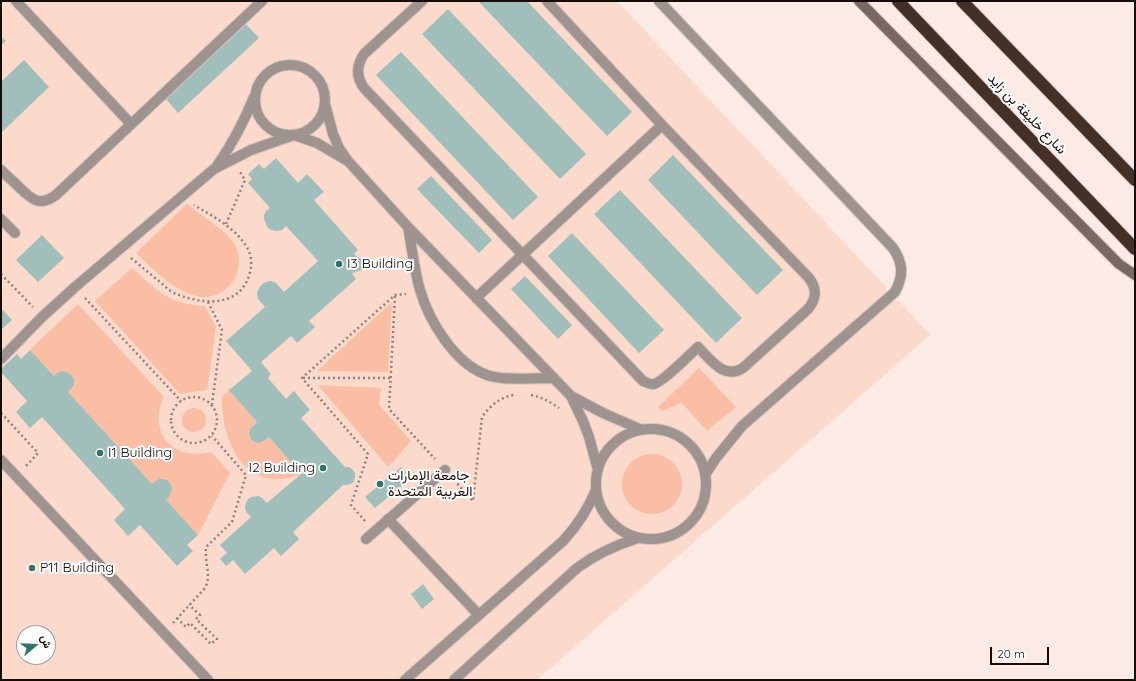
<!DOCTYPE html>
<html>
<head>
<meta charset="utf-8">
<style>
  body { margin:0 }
  #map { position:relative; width:1136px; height:681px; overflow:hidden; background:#fcebe4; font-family:Quicksand,Vazirmatn,sans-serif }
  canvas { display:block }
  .frame { position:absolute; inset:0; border:2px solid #150d09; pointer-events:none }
  .north { position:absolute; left:16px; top:625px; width:40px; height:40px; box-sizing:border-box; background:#fff; border:1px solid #a19e9d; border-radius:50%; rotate:71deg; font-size:11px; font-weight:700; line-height:16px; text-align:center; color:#150d09 }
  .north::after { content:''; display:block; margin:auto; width:14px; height:18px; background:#2d746c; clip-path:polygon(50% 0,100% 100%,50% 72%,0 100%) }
  .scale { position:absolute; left:990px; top:647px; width:59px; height:18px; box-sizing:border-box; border:2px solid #150d09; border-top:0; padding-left:5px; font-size:12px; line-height:14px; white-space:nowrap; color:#150d09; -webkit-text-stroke:3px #fff; paint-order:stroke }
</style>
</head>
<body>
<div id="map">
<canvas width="1136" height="681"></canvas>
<div class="frame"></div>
<div class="north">ش</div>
<div class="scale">20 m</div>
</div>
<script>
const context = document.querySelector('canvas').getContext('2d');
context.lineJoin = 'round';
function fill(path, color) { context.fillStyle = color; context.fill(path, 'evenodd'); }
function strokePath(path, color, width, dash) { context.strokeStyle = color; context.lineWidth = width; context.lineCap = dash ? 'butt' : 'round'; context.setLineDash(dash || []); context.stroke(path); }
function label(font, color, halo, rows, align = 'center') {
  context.font = font + ' Quicksand,Vazirmatn,sans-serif'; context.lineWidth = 4; context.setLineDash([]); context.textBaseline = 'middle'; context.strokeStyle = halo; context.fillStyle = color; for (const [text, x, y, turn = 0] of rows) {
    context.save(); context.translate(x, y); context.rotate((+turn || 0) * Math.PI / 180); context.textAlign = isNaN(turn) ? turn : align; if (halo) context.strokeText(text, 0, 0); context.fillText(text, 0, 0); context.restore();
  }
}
fill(new Path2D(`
  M 1,1 L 617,1 L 886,287 L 886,294 L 892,301 L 899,301 L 930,335 L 537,680 L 1,680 ZM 24,633 L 48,633 L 48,657 L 24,657 Z`), '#fcdacb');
fill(new Path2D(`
  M 187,204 C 199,214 227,231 234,243 C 250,270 226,303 196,296 C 174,291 152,268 136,253 Z
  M 132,268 C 158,291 168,304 205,306 L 216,327 L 207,390 L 180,394 L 95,301 Z
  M 392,302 L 388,372 L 317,371 Z
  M 78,304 L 164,397 C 147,433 174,462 211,452 L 230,473 L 198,535 L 166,500 L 169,497 L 172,489 L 159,479 L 152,484 L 68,392 C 82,380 66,363 54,376 L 30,350 Z
  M 699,368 L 736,407 L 707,431 L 682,403 L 662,411 L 658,407 Z
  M 318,385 L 381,388 L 379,405 L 411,441 L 388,467 Z
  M 229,390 L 257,422 C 240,435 254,451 269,437 L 301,474 C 247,496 221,444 222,397 Z
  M182 420a12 12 0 1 1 24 0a12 12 0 1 1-24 0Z
  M622 484a30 30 0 1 1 60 0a30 30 0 1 1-60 0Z`), '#fabea4');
fill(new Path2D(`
  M 478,1 L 527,1 L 632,112 L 607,136 Z
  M 448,9 L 586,154 L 560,179 L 422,34 Z
  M 246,24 L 259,38 L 178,113 L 166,99 Z
  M 1,36 L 6,41 L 1,45 Z
  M 401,52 L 538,197 L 513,220 L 376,75 Z
  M 24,60 L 49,87 L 1,133 L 1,82 Z
  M 673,155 L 783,270 L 757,295 L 648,180 Z
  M 276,158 L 298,183 L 307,174 L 324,192 L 314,200 L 358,250 L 354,254 L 358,257 L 362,259 L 364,262 L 364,266 L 362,270 L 359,271 L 355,272 L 352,274 L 356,279 L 309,321 L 315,327 L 297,343 L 291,336 L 261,362 L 271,374 L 268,378 L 286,399 L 294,391 L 310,410 L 301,418 L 345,467 L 349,467 L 352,469 L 355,473 L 355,477 L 354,481 L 351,484 L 347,485 L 343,485 L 293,532 L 299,539 L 281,556 L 274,548 L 245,574 L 233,560 L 226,566 L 220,559 L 227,553 L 220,545 L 251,517 L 246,512 L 245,507 L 246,503 L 248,499 L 252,497 L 258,496 L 262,498 L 267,503 L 301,474 L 269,437 L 262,442 L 257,443 L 253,441 L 250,438 L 249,433 L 250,429 L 257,422 L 229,390 L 252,371 L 226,341 L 265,307 L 258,299 L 257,293 L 259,288 L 262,284 L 266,282 L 271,281 L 276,283 L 284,292 L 318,261 L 286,226 L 282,230 L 277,231 L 271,230 L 267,227 L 264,219 L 264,215 L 266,211 L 270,208 L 248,183 L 252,179 L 248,174 L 259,164 L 264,169 Z
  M 431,176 L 492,240 L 479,253 L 417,189 Z
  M 620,190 L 742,318 L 716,343 L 594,214 Z
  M 572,233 L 664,330 L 639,353 L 548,256 Z
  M 42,235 L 64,258 L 38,282 L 16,260 Z
  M 525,276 L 572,325 L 558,339 L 511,289 Z
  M 1,308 L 12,320 L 1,330 Z
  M 30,350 L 54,376 L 57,373 L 62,371 L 67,372 L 71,375 L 74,379 L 74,384 L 71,389 L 68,392 L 152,484 L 159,479 L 164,479 L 168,481 L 171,485 L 172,489 L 171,493 L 169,497 L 166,500 L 198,535 L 187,545 L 193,551 L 177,566 L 140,525 L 128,536 L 114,520 L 125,509 L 42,417 L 30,428 L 16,412 L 27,401 L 1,372 L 1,369 L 17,354 L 21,359 Z
  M 401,467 L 411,478 L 375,508 L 365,497 Z
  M 423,584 L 434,599 L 422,609 L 411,594 Z`), '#a0bfba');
const lane = new Path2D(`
  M 16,1 L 131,124
  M 422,1 L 364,54 C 356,66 356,77 364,88 L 643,381 C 646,382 650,385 654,384 C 663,382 690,354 698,347 C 711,360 724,380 743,368 L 808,309 C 817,298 817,289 809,278 L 662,125 L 547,1
  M 659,1 L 893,248 C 903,263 904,275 895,292 L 742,426 L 716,458 L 705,475
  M255 100a35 35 0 1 1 70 0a35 35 0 1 1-70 0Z
  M 325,104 L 333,134 L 339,148 L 348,161 L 408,227 L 571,396 L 583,421 L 589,437 L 598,470
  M 294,135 L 317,143 L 346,160
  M 217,166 C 232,144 244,122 254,97
  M 1,170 C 7,176 13,181 19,187 C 32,200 40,207 56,195 L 262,1
  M 1,219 L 15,233
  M 408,227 C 412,248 414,269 420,290 C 429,321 455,364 487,375 C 504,381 535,378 554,378
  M 476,298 L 662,125
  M 1,359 L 42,317 L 75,287 L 214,169 L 251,150 L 291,136
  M 571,396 L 603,413 L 642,430
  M596 484a55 55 0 1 1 110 0a55 55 0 1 1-110 0Z
  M 388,519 L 478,614
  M 366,539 L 445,470
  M 405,680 L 563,541 C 577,526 588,509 596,490
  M 454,680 L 577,568 C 596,554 616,545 638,538`);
const street = new Path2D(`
  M 1,460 L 208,680`);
const secondary = new Path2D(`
  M 859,1 L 1107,252 L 1119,264 L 1135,275`);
const highway = new Path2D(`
  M 898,1 L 1135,249
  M 962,1 L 1135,180`);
strokePath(lane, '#d7c7c1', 12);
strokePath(street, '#d7c7c1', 12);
strokePath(secondary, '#d7c7c1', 12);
strokePath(highway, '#d7c7c1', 14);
strokePath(new Path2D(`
  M 226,224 L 245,180 L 240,172
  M 131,258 C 141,266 150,274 159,281 C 164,285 168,290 174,293 C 199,304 238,309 249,276 C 252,267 252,257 248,249 C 236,228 214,217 194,205
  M 1,274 L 33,307
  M 395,296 L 389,409 L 435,459
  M 85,298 L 181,401
  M 208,302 L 222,330 L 212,404
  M 303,378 L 390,378
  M 531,395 C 542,397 550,402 559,408
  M171 420a23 23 0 1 1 46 0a23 23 0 1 1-46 0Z
  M 1,413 L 38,453 L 26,466
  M 454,480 L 473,501 L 482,417 C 490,406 500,397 514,395
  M 365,521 L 351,505 L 368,454 L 302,378 L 395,295 L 406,294
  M 177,618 L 186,627 L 190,623 L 211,644 L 217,639 L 196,619 L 200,615 L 189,605
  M 173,623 L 205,588 C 212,575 204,561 206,547 L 232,522 L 246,475 L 212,436`), '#8e817c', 2.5, [2, 3]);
strokePath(lane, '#9f938f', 10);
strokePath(street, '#9f938f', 10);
strokePath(secondary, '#786861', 10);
strokePath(highway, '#453028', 12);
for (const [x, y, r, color] of [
  [339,264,4,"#2d746c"],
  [100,453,4,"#2d746c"],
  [323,468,4,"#2d746c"],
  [380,484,4,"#2d746c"],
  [32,568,4,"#2d746c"]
]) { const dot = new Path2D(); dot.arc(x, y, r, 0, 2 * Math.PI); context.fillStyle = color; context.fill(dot); strokePath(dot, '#fff', 1.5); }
label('14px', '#150d09', '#fff', [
  ["شارع خليفة بن زايد",1027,114,46]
]);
label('14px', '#150d09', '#fff', [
  ["I3 Building",347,264],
  ["I1 Building",108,453],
  ["I2 Building",315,468,"right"],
  ["جامعة الإمارات",388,476],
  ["العربية المتحدة",388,492],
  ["P11 Building",40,568]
], 'left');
</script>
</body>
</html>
